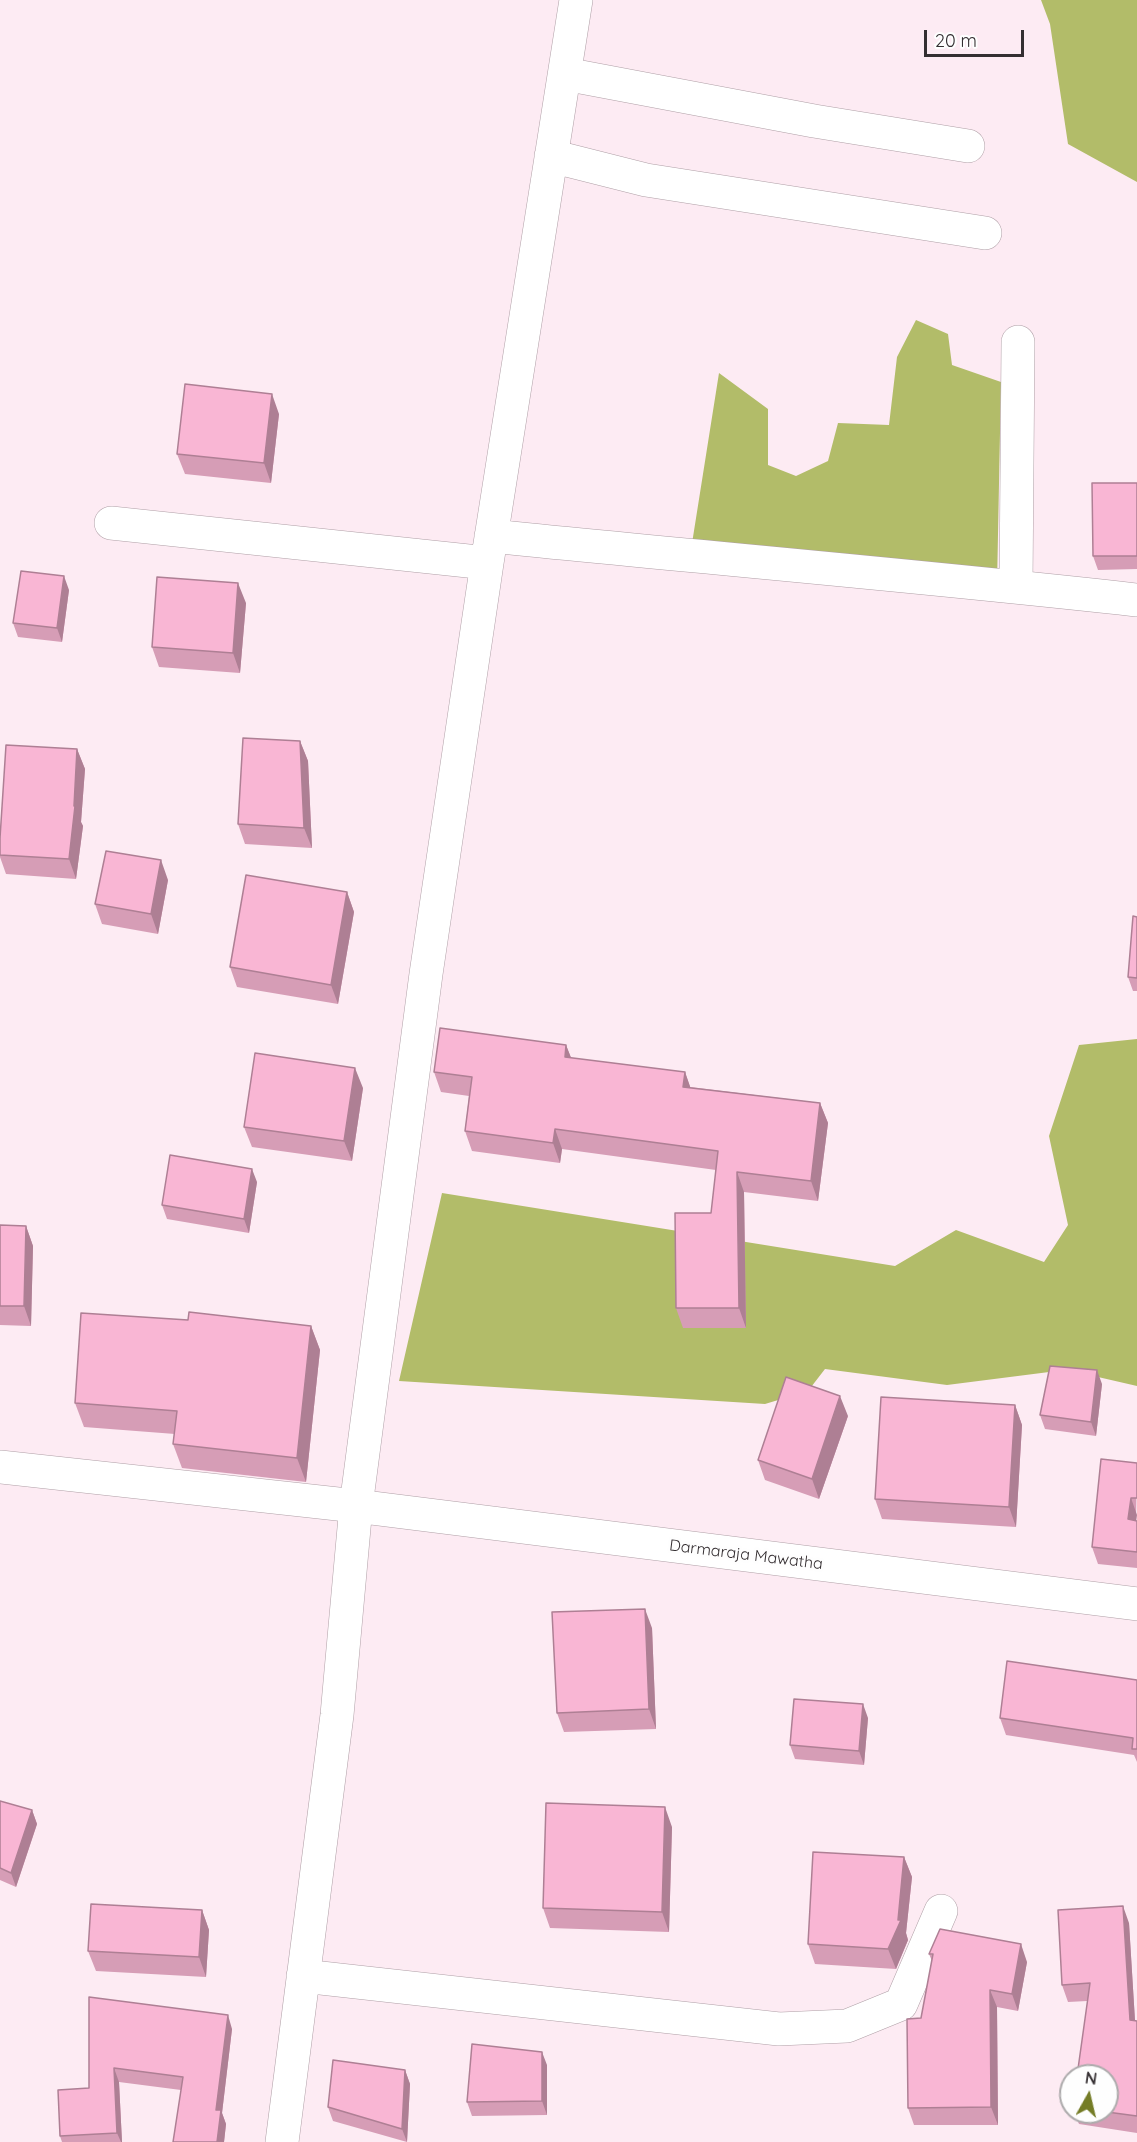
<!DOCTYPE html>
<html>
<head>
<meta charset="utf-8">
<style>
  body { margin:0 }
  #map { position:relative; width:1137px; height:2142px; overflow:hidden; background:#fdebf3; font-family:Quicksand,sans-serif }
  canvas { display:block }
  .north { position:absolute; left:1059px; top:2064px; width:60px; height:60px; box-sizing:border-box; background:#fefefe; border:2px solid #adabac; border-radius:50%; rotate:8deg; font-size:16px; font-weight:700; line-height:24px; text-align:center; color:#342e31 }
  .north::after { content:''; display:block; margin:auto; width:21px; height:27px; background:#747c26; clip-path:polygon(50% 0,100% 100%,50% 72%,0 100%) }
  .scale { position:absolute; left:924px; top:30px; width:100px; height:27px; box-sizing:border-box; border:3px solid #342e31; border-top:0; padding-left:8px; font-size:18px; line-height:21px; white-space:nowrap; color:#342e31; -webkit-text-stroke:4px #fefefe; paint-order:stroke }
</style>
</head>
<body>
<div id="map">
<canvas width="1137" height="2142"></canvas>
<div class="north">N</div>
<div class="scale">20 m</div>
</div>
<script>
const context = document.querySelector('canvas').getContext('2d');
context.lineJoin = 'round';
function fill(path, color) { context.fillStyle = color; context.fill(path, 'evenodd'); }
function strokePath(path, color, width, dash) { context.strokeStyle = color; context.lineWidth = width; context.lineCap = dash ? 'butt' : 'round'; context.setLineDash(dash || []); context.stroke(path); }
function label(font, color, halo, rows, align = 'center') {
  context.font = font + ' Quicksand,sans-serif'; context.lineWidth = 6; context.setLineDash([]); context.textBaseline = 'middle'; context.strokeStyle = halo; context.fillStyle = color; for (const [text, x, y, turn = 0] of rows) {
    context.save(); context.translate(x, y); context.rotate((+turn || 0) * Math.PI / 180); context.textAlign = isNaN(turn) ? turn : align; if (halo) context.strokeText(text, 0, 0); context.fillText(text, 0, 0); context.restore();
  }
}
fill(new Path2D(`
  M 1041,0 L 1137,0 L 1137,182 L 1068,144 L 1050,24 Z
  M 916,320 L 948,334 L 952,365 L 1001,382 L 997,585 L 690,556 L 719,373 L 768,409 L 768,465 L 796,476 L 828,461 L 838,423 L 889,425 L 897,357 Z
  M 1137,1039 L 1137,1386 L 1098,1377 L 1057,1371 L 947,1385 L 825,1369 L 808,1391 L 765,1404 L 399,1381 L 442,1193 L 895,1266 L 956,1230 L 1044,1262 L 1068,1225 L 1049,1136 L 1079,1045 Z`), '#b2bc69');
const minor = new Path2D(`
  M 565,74 L 814,121 L 968,146
  M 551,156 L 646,180 L 985,233
  M 111,523 L 487,563
  M 491,536 C 707,558 922,576 1137,600
  M 1016,587 L 1018,342
  M 0,1467 L 356,1506 L 1137,1604
  M 303,1976 L 779,2029 L 847,2026 L 901,2004 L 941,1911
  M 282,2142 L 337,1715 L 356,1506 L 426,974 L 487,563 L 576,0`);
strokePath(minor, '#af9fa6', 34);
strokePath(minor, '#fff', 33);
fill(new Path2D(`
  M 279,414 L 271,483 L 185,474 L 177,454 Z
  M 1137,483 L 1137,569 L 1098,570 L 1093,556 Z
  M 69,590 L 62,642 L 18,637 L 13,623 Z
  M 246,603 L 240,673 L 159,667 L 152,647 Z
  M 300,741 L 308,761 L 312,848 L 245,844 L 238,824 Z
  M 77,749 L 85,769 L 81,822 L 83,826 L 76,879 L 6,874 L 0,857 L 0,838 Z
  M 168,880 L 158,934 L 102,924 L 95,904 Z
  M 347,892 L 354,912 L 338,1004 L 237,987 L 230,967 Z
  M 1137,917 L 1137,991 L 1133,991 L 1128,977 Z
  M 566,1045 L 571,1058 L 685,1072 L 690,1087 L 820,1103 L 828,1123 L 818,1201 L 744,1192 L 746,1328 L 683,1328 L 676,1308 L 711,1213 L 716,1170 L 562,1149 L 560,1163 L 472,1151 L 465,1131 L 469,1096 L 441,1092 L 434,1072 Z
  M 363,1088 L 352,1161 L 252,1147 L 244,1127 Z
  M 257,1182 L 249,1233 L 167,1219 L 162,1205 Z
  M 0,1225 L 26,1226 L 33,1246 L 31,1326 L 0,1325 Z
  M 311,1326 L 320,1350 L 306,1482 L 182,1468 L 173,1444 L 175,1434 L 84,1427 L 75,1403 Z
  M 1102,1384 L 1096,1436 L 1045,1429 L 1040,1415 Z
  M 1015,1405 L 1022,1425 L 1016,1527 L 882,1519 L 875,1499 Z
  M 848,1416 L 819,1499 L 765,1480 L 758,1460 Z
  M 1137,1463 L 1136,1521 L 1137,1521 L 1137,1568 L 1098,1564 L 1092,1547 Z
  M 652,1628 L 656,1729 L 564,1732 L 557,1713 Z
  M 1137,1680 L 1137,1762 L 1134,1755 L 1006,1735 L 1000,1718 Z
  M 868,1718 L 864,1765 L 795,1759 L 790,1745 Z
  M 0,1801 L 32,1810 L 37,1824 L 16,1887 L 0,1880 Z
  M 672,1827 L 669,1932 L 550,1928 L 543,1908 Z
  M 904,1857 L 912,1877 L 906,1933 L 908,1940 L 896,1969 L 815,1964 L 808,1944 Z
  M 202,1910 L 209,1930 L 206,1977 L 96,1971 L 88,1951 Z
  M 1129,1923 L 1135,2021 L 1137,2021 L 1137,2133 L 1079,2124 L 1074,2112 L 1107,2112 L 1087,2001 L 1068,2002 L 1062,1985 Z
  M 929,1954 L 1027,1962 L 1018,2011 L 997,2007 L 998,2125 L 914,2125 L 908,2108 L 921,2018 L 932,1961 Z
  M 89,1997 L 232,2029 L 222,2113 L 226,2124 L 224,2142 L 173,2142 L 181,2090 L 119,2082 L 122,2142 L 62,2142 L 60,2136 L 89,2088 Z
  M 547,2065 L 547,2115 L 472,2116 L 467,2102 Z
  M 405,2070 L 410,2084 L 407,2142 L 333,2121 L 328,2107 Z`), '#d69db6');
fill(new Path2D(`
  M 272,394 L 279,414 L 271,483 L 264,463 Z
  M 64,576 L 69,590 L 62,642 L 57,628 Z
  M 238,583 L 246,603 L 240,673 L 233,653 Z
  M 300,741 L 308,761 L 312,848 L 304,828 Z
  M 77,749 L 85,769 L 81,822 L 83,826 L 76,879 L 69,859 Z
  M 161,860 L 168,880 L 158,934 L 151,914 Z
  M 347,892 L 354,912 L 338,1004 L 331,985 Z
  M 566,1045 L 574,1065 L 565,1057 Z
  M 355,1068 L 363,1088 L 352,1161 L 344,1141 Z
  M 685,1072 L 692,1092 L 683,1087 Z
  M 820,1103 L 828,1123 L 818,1201 L 811,1181 Z
  M 555,1129 L 562,1149 L 560,1163 L 553,1143 Z
  M 252,1169 L 257,1182 L 249,1233 L 244,1219 Z
  M 737,1172 L 744,1192 L 746,1328 L 739,1308 Z
  M 26,1226 L 33,1246 L 31,1326 L 24,1306 Z
  M 311,1326 L 320,1350 L 306,1482 L 297,1458 Z
  M 1097,1370 L 1102,1384 L 1096,1436 L 1091,1422 Z
  M 840,1396 L 848,1416 L 819,1499 L 812,1479 Z
  M 1015,1405 L 1022,1425 L 1016,1527 L 1009,1507 Z
  M 1131,1498 L 1137,1515 L 1134,1536 L 1128,1519 Z
  M 645,1609 L 652,1628 L 656,1729 L 649,1709 Z
  M 863,1704 L 868,1718 L 864,1765 L 859,1751 Z
  M 665,1807 L 672,1827 L 669,1932 L 662,1912 Z
  M 32,1810 L 37,1824 L 16,1887 L 11,1873 Z
  M 904,1857 L 912,1877 L 906,1933 L 908,1940 L 896,1969 L 888,1949 L 898,1920 Z
  M 1123,1906 L 1129,1923 L 1136,2037 L 1130,2020 Z
  M 202,1910 L 209,1930 L 206,1977 L 199,1957 Z
  M 1021,1944 L 1027,1962 L 1018,2011 L 1012,1994 Z
  M 990,1990 L 997,2007 L 998,2125 L 991,2107 Z
  M 228,2015 L 232,2029 L 222,2113 L 226,2124 L 224,2142 L 217,2142 L 216,2110 Z
  M 542,2052 L 547,2065 L 547,2115 L 542,2101 Z
  M 114,2068 L 119,2082 L 122,2142 L 121,2142 L 117,2133 Z
  M 405,2070 L 410,2084 L 407,2142 L 402,2129 Z`), '#ae7f94');
const building = new Path2D(`
  M 185,384 L 272,394 L 264,463 L 177,454 Z
  M 1092,483 L 1137,483 L 1137,556 L 1093,556 Z
  M 21,571 L 64,576 L 57,628 L 13,623 Z
  M 157,577 L 238,583 L 233,653 L 152,647 Z
  M 243,738 L 300,741 L 304,828 L 238,824 Z
  M 6,745 L 77,749 L 74,806 L 75,806 L 69,859 L 0,855 L 0,838 Z
  M 106,851 L 161,860 L 151,914 L 95,904 Z
  M 246,875 L 347,892 L 331,985 L 230,967 Z
  M 1133,916 L 1137,917 L 1137,978 L 1128,977 Z
  M 440,1028 L 566,1045 L 565,1057 L 685,1072 L 683,1087 L 820,1103 L 811,1181 L 737,1172 L 739,1308 L 676,1308 L 675,1213 L 711,1213 L 718,1151 L 555,1129 L 553,1143 L 465,1131 L 472,1077 L 434,1072 Z
  M 255,1053 L 355,1068 L 344,1141 L 244,1127 Z
  M 170,1155 L 252,1169 L 244,1219 L 162,1205 Z
  M 0,1225 L 26,1226 L 24,1306 L 0,1306 Z
  M 189,1312 L 311,1326 L 297,1458 L 173,1444 L 177,1411 L 75,1403 L 81,1313 L 188,1320 Z
  M 1050,1366 L 1097,1370 L 1091,1422 L 1040,1415 Z
  M 786,1377 L 840,1396 L 812,1479 L 758,1460 Z
  M 881,1397 L 1015,1405 L 1009,1507 L 875,1499 Z
  M 1101,1459 L 1137,1463 L 1137,1498 L 1131,1498 L 1128,1519 L 1137,1521 L 1137,1552 L 1092,1547 Z
  M 645,1609 L 649,1709 L 557,1713 L 552,1612 Z
  M 1007,1661 L 1137,1680 L 1137,1749 L 1132,1749 L 1133,1738 L 1000,1718 Z
  M 794,1699 L 863,1704 L 859,1751 L 790,1745 Z
  M 0,1801 L 32,1810 L 11,1873 L 0,1868 Z
  M 546,1803 L 665,1807 L 662,1912 L 543,1908 Z
  M 813,1852 L 904,1857 L 898,1920 L 901,1920 L 888,1949 L 808,1944 Z
  M 91,1904 L 202,1910 L 199,1957 L 88,1951 Z
  M 1123,1906 L 1130,2020 L 1137,2021 L 1137,2116 L 1107,2112 L 1107,2076 L 1077,2076 L 1090,1983 L 1062,1985 L 1058,1910 Z
  M 940,1929 L 1021,1944 L 1012,1994 L 990,1990 L 991,2107 L 908,2108 L 907,2019 L 921,2018 L 933,1954 L 929,1954 Z
  M 89,1997 L 228,2015 L 216,2110 L 221,2110 L 217,2142 L 173,2142 L 183,2077 L 114,2068 L 117,2133 L 60,2136 L 58,2090 L 89,2088 Z
  M 472,2044 L 542,2052 L 542,2101 L 467,2102 Z
  M 333,2060 L 405,2070 L 402,2129 L 328,2107 Z`);
fill(building, '#f9b6d4');
strokePath(building, '#ae7f94', 1.5);
label('16px', '#342e31', '#fefefe', [
  ["Darmaraja Mawatha",746,1555,7]
]);
</script>
</body>
</html>
